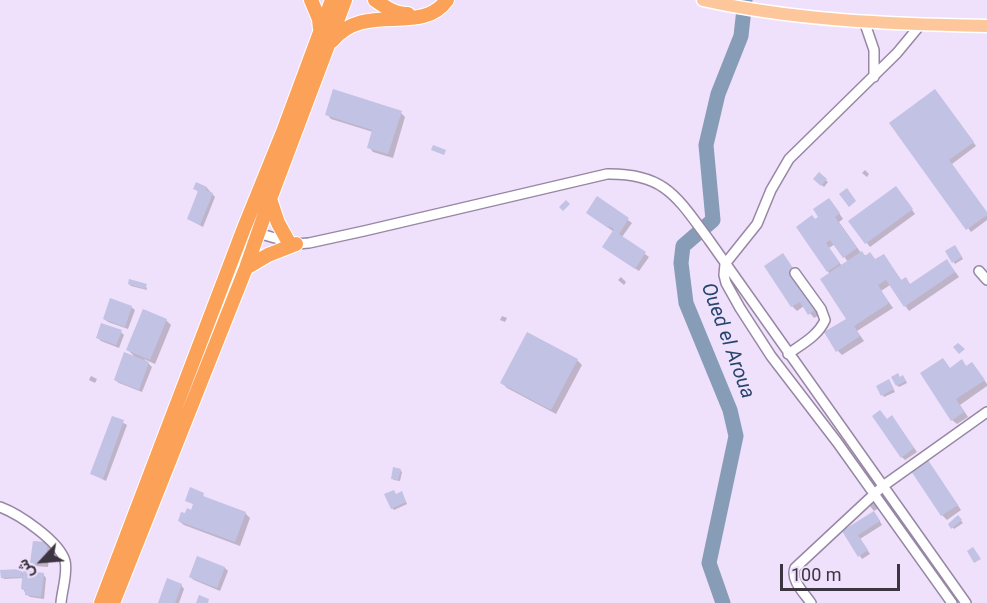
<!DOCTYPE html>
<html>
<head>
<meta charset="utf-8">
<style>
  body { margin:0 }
  #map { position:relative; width:987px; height:603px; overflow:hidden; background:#efe0fb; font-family:Roboto,Vazirmatn,sans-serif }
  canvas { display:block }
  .north { position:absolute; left:12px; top:531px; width:60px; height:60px; -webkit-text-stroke:4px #efe0fb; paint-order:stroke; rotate:244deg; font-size:16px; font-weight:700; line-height:24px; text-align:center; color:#3c3541 }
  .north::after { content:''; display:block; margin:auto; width:21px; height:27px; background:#3c3541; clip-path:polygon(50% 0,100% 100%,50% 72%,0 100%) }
  .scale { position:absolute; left:780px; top:564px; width:120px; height:27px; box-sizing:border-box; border:3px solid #3c3541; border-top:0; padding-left:8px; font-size:18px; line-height:21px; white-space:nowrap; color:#3c3541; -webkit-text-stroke:4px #efe0fb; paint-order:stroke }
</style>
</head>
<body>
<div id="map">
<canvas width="987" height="603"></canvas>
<div class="north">ش</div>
<div class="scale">100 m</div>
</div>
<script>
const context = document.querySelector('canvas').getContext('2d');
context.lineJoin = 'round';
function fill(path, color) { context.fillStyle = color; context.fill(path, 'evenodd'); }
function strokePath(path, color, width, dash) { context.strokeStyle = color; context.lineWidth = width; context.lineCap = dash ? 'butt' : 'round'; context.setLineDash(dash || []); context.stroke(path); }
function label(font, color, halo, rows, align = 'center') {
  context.font = font + ' Roboto,sans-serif'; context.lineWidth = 6; context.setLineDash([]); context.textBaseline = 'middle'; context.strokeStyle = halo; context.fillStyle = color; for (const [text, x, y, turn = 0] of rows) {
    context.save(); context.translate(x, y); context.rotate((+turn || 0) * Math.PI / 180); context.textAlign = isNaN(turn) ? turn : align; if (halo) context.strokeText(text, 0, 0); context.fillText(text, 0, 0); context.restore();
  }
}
fill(new Path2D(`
  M 938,94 L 976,146 L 952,164 L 987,213 L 987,220 L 971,232 L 891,123 Z
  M 401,113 L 405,117 L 393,158 L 373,152 L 369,147 L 373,132 L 331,119 L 327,114 Z
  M 865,170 L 869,174 L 867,177 L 862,173 Z
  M 819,174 L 828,182 L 824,187 L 815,179 Z
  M 195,188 L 207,188 L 215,197 L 203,227 L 188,219 L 198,192 Z
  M 897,189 L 915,214 L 870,247 L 850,221 Z
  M 598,199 L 632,223 L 622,237 L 649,257 L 639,271 L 607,250 L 614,232 L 588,213 Z
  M 833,204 L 843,219 L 839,222 L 861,253 L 876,261 L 884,256 L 902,281 L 911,285 L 947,261 L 959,277 L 909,311 L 890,285 L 881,291 L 893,308 L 857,331 L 864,341 L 842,355 L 838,351 L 848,319 L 828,271 L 816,221 ZM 835,244 L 848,262 L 842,266 L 829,248 Z
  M 957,249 L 963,259 L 955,264 L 947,252 Z
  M 783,255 L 823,313 L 814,318 L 804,306 L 797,311 L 792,306 Z
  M 621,277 L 626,282 L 624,285 L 618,280 Z
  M 129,284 L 146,286 L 147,290 L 131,286 Z
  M 131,307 L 135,310 L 128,329 L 108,322 L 104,319 Z
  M 502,316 L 507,318 L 505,322 L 500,320 Z
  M 166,320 L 171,325 L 155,364 L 144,359 L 152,367 L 142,392 L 119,383 L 115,380 L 137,359 L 128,350 Z
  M 121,332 L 124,335 L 119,348 L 101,341 L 97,337 Z
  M 577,360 L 582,365 L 556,414 L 507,388 L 502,383 Z
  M 943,360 L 950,369 L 962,361 L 967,367 L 972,363 L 987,384 L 987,386 L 960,405 L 968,417 L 957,424 L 952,420 Z
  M 91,376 L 97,379 L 95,383 L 89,380 Z
  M 900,378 L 905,379 L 907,383 L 899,387 L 897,385 Z
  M 890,383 L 895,392 L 884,397 L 878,387 Z
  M 113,417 L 127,425 L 106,481 L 92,474 Z
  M 887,420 L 895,421 L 917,452 L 905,460 L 902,457 Z
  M 928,462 L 961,510 L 947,520 L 942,515 Z
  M 400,470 L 402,472 L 400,481 L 394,480 L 392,478 Z
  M 203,494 L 204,498 L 245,513 L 250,518 L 240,546 L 184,525 L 179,521 L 192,512 L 195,504 Z
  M 403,495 L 407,504 L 394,510 L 392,508 L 396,496 Z
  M 878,500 L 882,506 L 874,511 L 869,505 Z
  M 877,516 L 882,525 L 860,539 L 870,554 L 862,559 L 844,532 Z
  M 958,517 L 963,523 L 954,529 L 950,524 Z
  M 47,544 L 50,547 L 48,567 L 35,566 L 32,562 Z
  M 225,568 L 228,571 L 220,591 L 194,580 L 190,577 Z
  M 21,571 L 24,574 L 43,574 L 46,578 L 44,599 L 30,597 L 26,594 L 23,589 L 24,578 L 4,579 L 2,577 Z
  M 181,585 L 184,589 L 179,603 L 160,603 Z`), '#0003');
strokePath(new Path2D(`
  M 723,603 L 709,563 L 736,436 L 730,410 L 686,303 L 681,263 L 683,246 L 713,220 L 706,145 L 718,94 L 741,36 L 745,0`), '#879cb7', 15);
fill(new Path2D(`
  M 333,89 L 402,111 L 388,154 L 367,148 L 372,130 L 325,115 Z
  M 935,89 L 974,142 L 949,160 L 987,212 L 987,215 L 966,230 L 889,123 Z
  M 433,145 L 446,150 L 444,155 L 431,150 Z
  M 819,172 L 827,179 L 821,186 L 813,179 Z
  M 196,182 L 207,187 L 206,190 L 213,193 L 200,225 L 187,219 L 198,191 L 193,189 Z
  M 896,186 L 913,209 L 865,244 L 848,221 Z
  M 847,188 L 856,201 L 849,207 L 839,194 Z
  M 597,196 L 629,218 L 619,234 L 646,252 L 635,269 L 602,247 L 614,229 L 609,226 L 608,228 L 586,213 Z
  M 829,198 L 840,213 L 835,217 L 857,248 L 843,258 L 830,240 L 826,243 L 840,263 L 827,272 L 796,227 L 812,215 L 815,219 L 818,217 L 813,209 Z
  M 566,200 L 570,204 L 563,211 L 559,207 Z
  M 955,245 L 962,257 L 952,263 L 945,251 Z
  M 862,251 L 865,256 L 870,252 L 875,259 L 884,254 L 901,280 L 906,277 L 910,284 L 947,259 L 955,272 L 904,307 L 886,280 L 878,285 L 889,303 L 854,326 L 860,336 L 836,352 L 824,332 L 846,319 L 820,279 Z
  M 783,253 L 819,307 L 808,315 L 800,302 L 791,307 L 764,266 Z
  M 129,279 L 147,284 L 145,289 L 128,284 Z
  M 110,298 L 132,306 L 125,327 L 103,319 Z
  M 143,309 L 167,319 L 150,360 L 126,350 Z
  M 101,323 L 122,330 L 116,345 L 96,338 Z
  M 527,332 L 578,359 L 551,410 L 500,383 Z
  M 958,343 L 965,349 L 959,354 L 953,347 Z
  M 124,352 L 149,362 L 139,390 L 114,380 Z
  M 943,358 L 950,368 L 962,359 L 966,366 L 972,362 L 985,380 L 956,399 L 964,412 L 951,421 L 920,373 Z
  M 898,373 L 900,377 L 903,375 L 906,381 L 896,386 L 891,377 Z
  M 889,379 L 894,389 L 881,396 L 876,386 Z
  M 880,410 L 887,419 L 892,415 L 914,448 L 901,458 L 872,416 Z
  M 112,416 L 124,420 L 103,479 L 90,474 Z
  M 928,460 L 958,505 L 941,516 L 911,471 Z
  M 393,467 L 401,469 L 398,480 L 391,479 Z
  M 190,487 L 204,493 L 203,496 L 246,512 L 235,542 L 178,521 L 181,512 L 185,513 L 187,508 L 191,510 L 193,504 L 185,501 Z
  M 394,490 L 396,494 L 402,491 L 406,502 L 391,509 L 384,494 Z
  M 874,511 L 880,521 L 858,535 L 868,550 L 858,557 L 842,531 Z
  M 958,515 L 962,520 L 951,529 L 948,524 Z
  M 33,541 L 48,542 L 45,564 L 30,563 Z
  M 973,547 L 981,559 L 974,563 L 967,551 Z
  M 197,556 L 225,567 L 217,588 L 189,577 Z
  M 21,569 L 22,577 L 1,578 L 0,570 Z
  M 23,570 L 44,573 L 41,597 L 25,595 L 25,590 L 21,589 Z
  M 167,578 L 182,584 L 175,603 L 158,603 Z
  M 199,595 L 209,599 L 208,603 L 196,603 Z`), '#c1c2e4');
const minor = new Path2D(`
  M 864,21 L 874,50 L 874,77
  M 921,24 L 897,53 L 789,159 L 771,190 L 757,224 L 725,264 L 724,275 L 726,283 L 740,308 L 771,356 L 837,442 L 952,603
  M 254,232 L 296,244 L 309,243 L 364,231 L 607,174 C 665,173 677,197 709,240 L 966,603
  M 979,271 L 987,280
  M 788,354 C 802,344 818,336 825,320 L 821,309 L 795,273
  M 0,507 C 19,514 59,541 65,561 C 68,573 62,590 61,603
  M 811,603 C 805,594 790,580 795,568 L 883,486 L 987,412`);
const major = new Path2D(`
  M 703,0 C 796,21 892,24 987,26`);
const highway = new Path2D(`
  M 311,0 L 319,19 L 320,29
  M 375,0 C 385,7 396,15 408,14
  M 332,41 C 366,0 420,37 447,0
  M 270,199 L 278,223 L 288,241
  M 246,268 L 268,255 L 296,244
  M 101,603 L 244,228 L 283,132 L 332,0
  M 113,603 L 246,268 L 270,199 L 345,0`);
strokePath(minor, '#9787a5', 12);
strokePath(major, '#fff', 15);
strokePath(highway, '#fff', 16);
strokePath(minor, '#fff', 9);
strokePath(major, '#fdc79b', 12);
strokePath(highway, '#fba258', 14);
label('italic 20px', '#26456d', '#efe0fb', [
  ["Oued el Aroua",727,341,70]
]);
</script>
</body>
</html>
